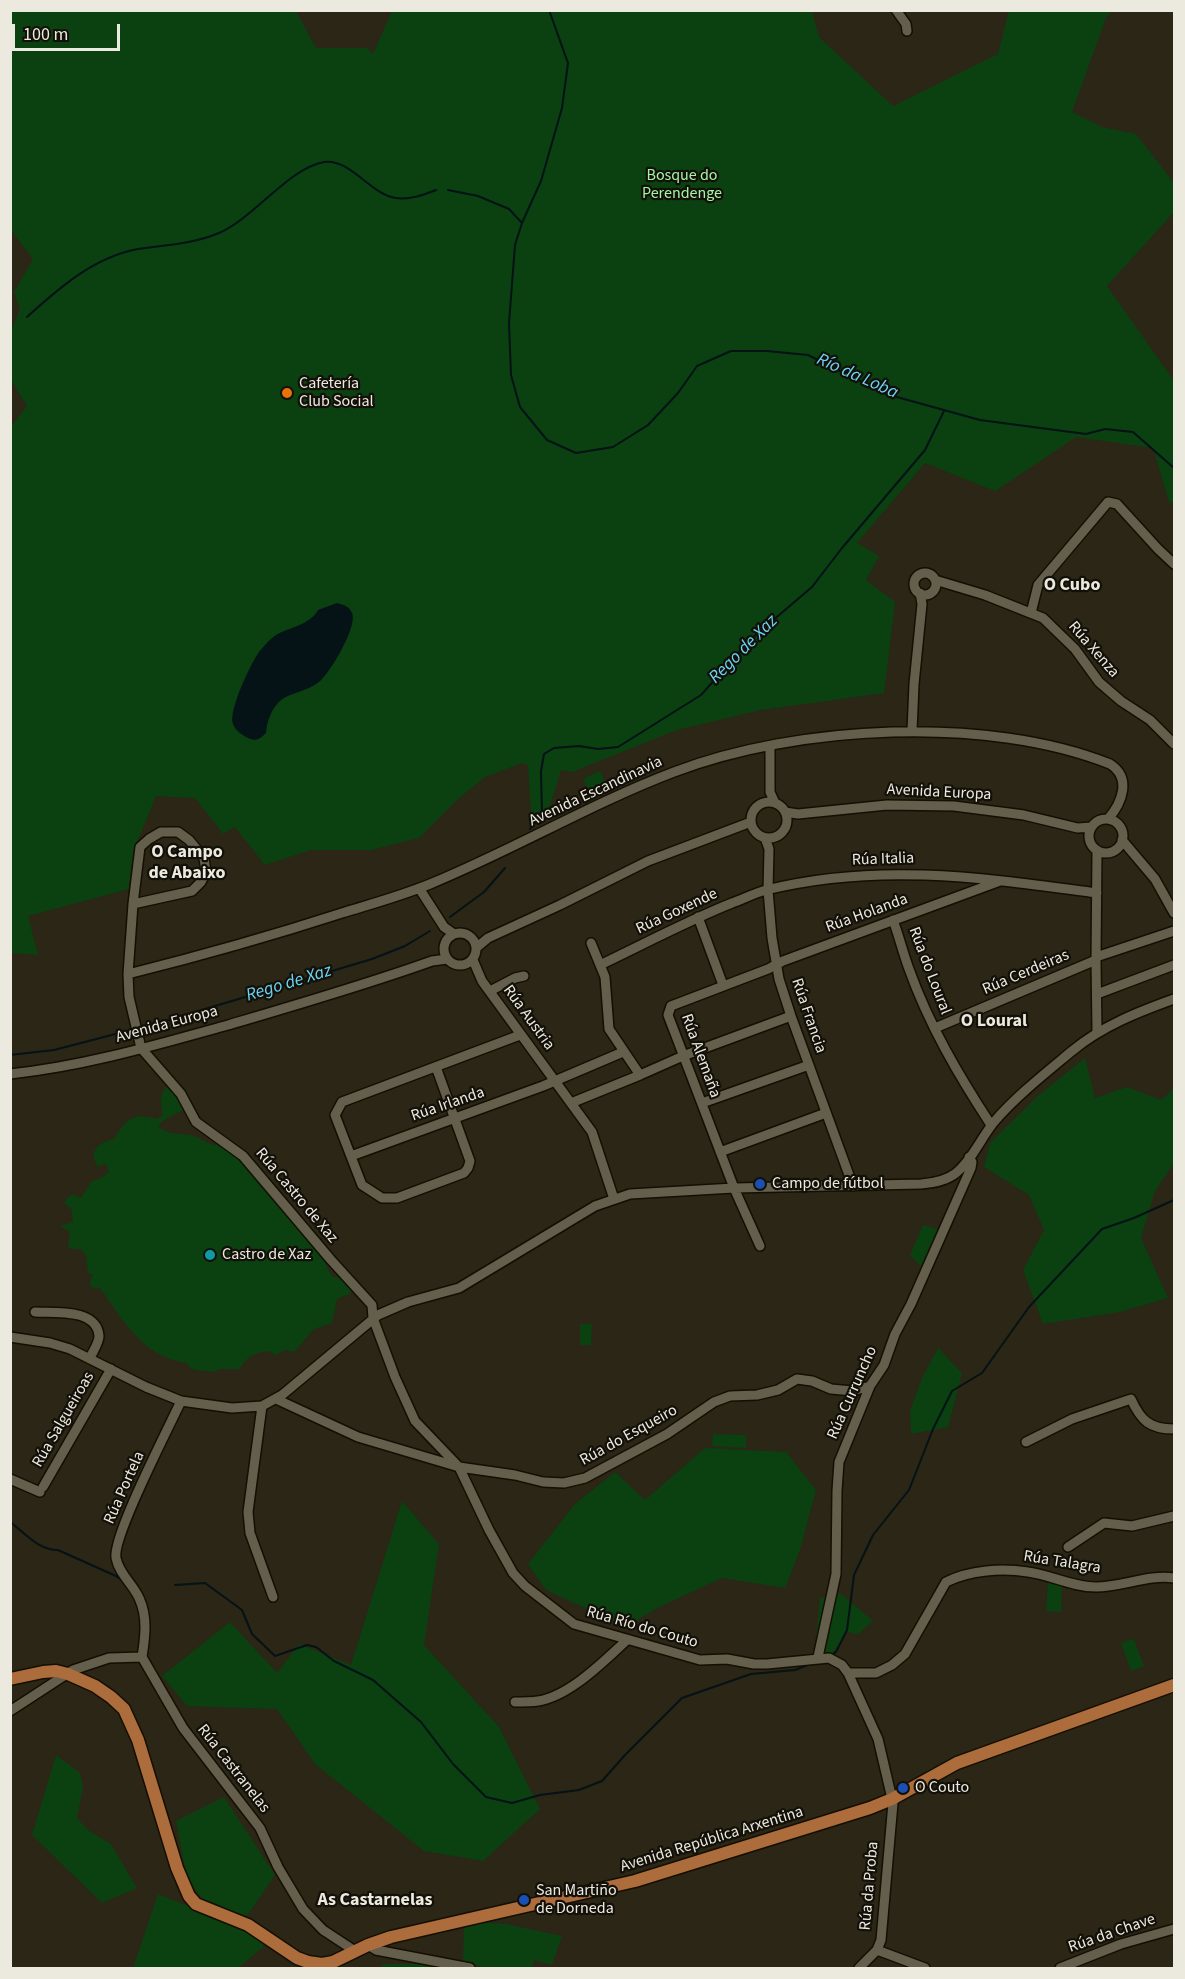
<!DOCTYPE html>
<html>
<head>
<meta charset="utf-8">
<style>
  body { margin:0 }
  #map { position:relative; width:1185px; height:1979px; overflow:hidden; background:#2b2616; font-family:"Source Sans 3",sans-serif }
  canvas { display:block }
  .frame { position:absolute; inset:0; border:12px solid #ece9df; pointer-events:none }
  .scale { position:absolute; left:12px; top:24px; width:108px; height:27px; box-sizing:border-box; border:3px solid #ece9df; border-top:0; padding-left:8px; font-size:18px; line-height:21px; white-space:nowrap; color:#ece9df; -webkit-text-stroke:4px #121008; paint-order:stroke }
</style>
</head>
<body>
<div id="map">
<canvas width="1185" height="1979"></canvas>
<div class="frame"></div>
<div class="scale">100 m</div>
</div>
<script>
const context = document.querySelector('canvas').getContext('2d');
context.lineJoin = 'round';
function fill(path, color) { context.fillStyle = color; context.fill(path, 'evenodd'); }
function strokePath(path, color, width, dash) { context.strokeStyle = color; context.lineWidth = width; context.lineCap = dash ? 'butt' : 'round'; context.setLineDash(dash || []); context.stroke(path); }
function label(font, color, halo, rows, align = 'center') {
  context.font = font + ' "Source Sans 3",sans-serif'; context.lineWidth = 4.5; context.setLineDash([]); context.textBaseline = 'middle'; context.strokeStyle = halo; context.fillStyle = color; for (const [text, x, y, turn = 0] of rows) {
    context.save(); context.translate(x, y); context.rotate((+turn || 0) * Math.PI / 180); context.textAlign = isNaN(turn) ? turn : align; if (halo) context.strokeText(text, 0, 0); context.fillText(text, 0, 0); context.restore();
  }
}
fill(new Path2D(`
  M 11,11 L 296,11 L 316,48 L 367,48 L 373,54 L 392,11 L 812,11 L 819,37 L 893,106 L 998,54 L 1009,11 L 1112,11 L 1106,18 L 1072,112 L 1102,127 L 1136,134 L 1174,183 L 1174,212 L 1107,286 L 1174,381 L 1174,504 L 1169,502 L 1153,448 L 1076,437 L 995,491 L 925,463 L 857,543 L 879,556 L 866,580 L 895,602 L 884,693 L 761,710 L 677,730 L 572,772 L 561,770 L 547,816 L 543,819 L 535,817 L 531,813 L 528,765 L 522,763 L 485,777 L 457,800 L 419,838 L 371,850 L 311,850 L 265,865 L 235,827 L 223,834 L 195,798 L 156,796 L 133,852 L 129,889 L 28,916 L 38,955 L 11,953 L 10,428 L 27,406 L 11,380 L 11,331 L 20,309 L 14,292 L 33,259 L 11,230 Z
  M 600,771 L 608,788 L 591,796 L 583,779 Z
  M 1085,1058 L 1095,1098 L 1127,1087 L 1161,1100 L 1174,1088 L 1174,1163 L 1155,1191 L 1141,1238 L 1168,1298 L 1120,1312 L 1043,1324 L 1023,1270 L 1044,1230 L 1029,1195 L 984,1167 L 990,1143 L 1039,1095 Z
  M 167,1085 L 176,1085 L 185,1109 L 164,1120 L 158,1126 C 172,1138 183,1131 197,1137 C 204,1140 207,1144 216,1145 L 218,1141 L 251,1168 L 289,1213 L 307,1224 L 315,1231 L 320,1241 L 327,1268 L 333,1277 C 345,1277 349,1282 351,1293 L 337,1299 L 332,1323 L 314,1329 L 294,1352 L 285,1350 L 275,1355 L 269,1351 C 252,1354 249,1355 239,1369 L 220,1369 L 214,1372 C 205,1370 195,1372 188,1366 L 188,1363 C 144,1359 123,1320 100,1288 L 94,1289 L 90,1285 L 90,1280 L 93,1275 L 88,1273 L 86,1255 L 81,1249 L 71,1249 L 68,1246 L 70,1232 L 60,1226 L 73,1222 L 71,1208 L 64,1203 L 67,1198 L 73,1194 L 81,1198 L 92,1181 L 101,1178 L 109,1172 L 106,1163 L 98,1167 C 87,1151 99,1142 114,1139 C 126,1119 133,1112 156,1119 L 162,1116 L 161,1096 Z
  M 923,1225 L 938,1229 L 923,1268 L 910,1255 Z
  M 580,1324 L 592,1324 L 591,1345 L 580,1345 Z
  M 938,1348 L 962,1373 L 948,1427 L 911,1434 L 910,1411 L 922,1378 Z
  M 713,1434 L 746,1435 L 746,1448 L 712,1446 Z
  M 705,1448 L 786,1452 L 816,1490 L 800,1550 L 785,1588 L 722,1578 L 657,1608 L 626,1627 L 546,1590 L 528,1564 L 575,1504 L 615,1472 L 645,1500 Z
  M 402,1501 L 439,1544 L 424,1645 L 499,1727 L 540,1809 L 483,1861 L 424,1851 L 315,1764 L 277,1709 L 187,1706 L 162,1676 L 230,1622 L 277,1673 L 299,1644 L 351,1665 Z
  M 1048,1581 L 1062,1586 L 1061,1612 L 1046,1611 Z
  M 840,1593 L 873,1621 L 858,1634 L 847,1632 L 831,1655 L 815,1649 L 820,1598 Z
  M 1134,1639 L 1144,1666 L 1131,1671 L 1121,1643 Z
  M 56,1755 L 80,1773 L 83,1787 L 77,1818 L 89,1831 L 111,1844 L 137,1888 L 102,1903 L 32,1835 Z
  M 224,1797 L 275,1875 L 247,1916 L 206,1903 L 187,1879 L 176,1821 Z
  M 158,1894 L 236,1925 L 265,1942 L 263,1947 L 238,1968 L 133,1968 Z
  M 475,1922 L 506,1924 L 562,1936 L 552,1965 L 534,1960 L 532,1968 L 487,1968 L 463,1962 L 464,1925 Z
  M 382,1964 L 423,1964 L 448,1968 L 383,1968 Z`), '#0b4011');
fill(new Path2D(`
  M 337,603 C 344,605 349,606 352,613 C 358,626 330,673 319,682 C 308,691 292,692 281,700 C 271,709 267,721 266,733 C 259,740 255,742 246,737 C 241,734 235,730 233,724 C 228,711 251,663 259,652 C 264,646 270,639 276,635 C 290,627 310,625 318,610 Z`), '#051216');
strokePath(new Path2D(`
  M 549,10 L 568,63 L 562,108 L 541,181 L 522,223 L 515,245 L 509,323 L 511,375 L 520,407 L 547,440 L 576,453 L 613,447 L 648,425 L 678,393 L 697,366 L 731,351 L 767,351 L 808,355 L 886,394 L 980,420 L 1086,434 L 1105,429 L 1133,432 L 1174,468
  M 448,190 L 478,196 L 509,209 L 522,223
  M 27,317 C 59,288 94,257 138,249 C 165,245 193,244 219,233 C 254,218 289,168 324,162 C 350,158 371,195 396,198 C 410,200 423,195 436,190
  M 530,829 L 542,815 L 541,771 L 544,754 L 554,748 L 579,746 L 598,749 L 618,747 L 701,695 L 751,639 L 812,587 L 842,548 L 925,450 L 944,411
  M 450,917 L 484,892 L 505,868
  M 145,1027 L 372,959 L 405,946 L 430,931
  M 10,1055 L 54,1050 L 127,1031
  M 10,1522 C 25,1533 38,1550 58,1550 L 116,1576 L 123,1581
  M 175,1585 L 205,1583 L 242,1610 L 252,1634 L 275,1656 L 307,1645 L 316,1647 L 334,1661 L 373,1680 L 421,1722 L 453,1764 L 486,1797 L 512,1803 L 540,1795 L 579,1790 L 602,1781 L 625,1755 L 682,1698 L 751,1674 L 795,1670 L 810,1664
  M 834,1653 L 836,1652 L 847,1630 L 854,1575 L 873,1535 L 909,1490 L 933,1429 L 952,1391 L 982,1373 L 1029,1307 L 1102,1229 L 1134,1218 L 1174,1200`), '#051216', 2);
const minor = new Path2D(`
  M 896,10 L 906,24 L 907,31
  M914 584a11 11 0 1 1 22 0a11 11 0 1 1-22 0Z
  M 935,580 L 985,595 L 1043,618 L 1075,649 L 1099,682 L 1121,701 L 1150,720 L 1174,744
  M 1031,613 L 1038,585 L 1108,502 L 1117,504 L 1158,549 L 1174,564
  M 912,731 L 914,684 L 922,604 L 920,593
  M 770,746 L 770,792 L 775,803
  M751 820a18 18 0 1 1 36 0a18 18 0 1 1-36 0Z
  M 785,812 L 798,814 L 887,805 L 954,806 L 1024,815 L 1078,828 L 1091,827
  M1089 836a17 17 0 1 1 34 0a17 17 0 1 1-34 0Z
  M 765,838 L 769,849 L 768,890 L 772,938 L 779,979 L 791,1016 L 853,1186
  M 1122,840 L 1155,879 L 1174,913
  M 419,888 L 444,927 L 454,934
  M 133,904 L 192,891 L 201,882 L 206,872 L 204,858 L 189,840 L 178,832 L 161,832 L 149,839 L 140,847 L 133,904 L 128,974 L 129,997 L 141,1048 L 181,1094 L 196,1122 L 243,1156 L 331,1260 L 372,1305 L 373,1318 L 395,1377 L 415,1421 L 459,1467 L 515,1475 L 543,1482 L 564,1483 L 585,1478 L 667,1434 L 714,1402 L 730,1396 L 757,1395 L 778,1390 L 797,1379 L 812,1381 L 831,1389 L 853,1391 L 870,1386
  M 698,917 L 723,985
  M 893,920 C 899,936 903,953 909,969 C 929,1025 959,1076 991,1125
  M444 949a16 16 0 1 1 32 0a16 16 0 1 1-32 0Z
  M 476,948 L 488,938 L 560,905 L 648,861 L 751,822
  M 1096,957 L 1174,931
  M 473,960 L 482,981 L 592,1132 L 614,1199
  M 1096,960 L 1097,851
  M 600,965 C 644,944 687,921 732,903 C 743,899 755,893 766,890 C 879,862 984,878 1097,893
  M 128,974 C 200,956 271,936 342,913 C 371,904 401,896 430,884 C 513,850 590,804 674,772 C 797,725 987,715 1110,764 C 1132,778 1122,803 1108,819
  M 490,991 L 515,978 L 524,976
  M 1097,994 L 1174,965
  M 935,1028 L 1096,960 L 1097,1032
  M 436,1067 L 470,1161 L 468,1168 L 464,1173 L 397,1198 L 382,1198 L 362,1185 L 335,1115 L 342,1102 L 520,1035
  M 10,1074 C 85,1066 156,1045 228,1025 C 296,1005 365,985 432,961 L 447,959
  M 640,1075 L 683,1056 L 791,1016
  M 571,1103 L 640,1075 L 609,1029 L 605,977 L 591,943
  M 702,1103 L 809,1065
  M 720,1152 L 826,1113
  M 351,1156 L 543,1086 L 623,1052
  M 760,1246 L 734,1188 L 668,1015 L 671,1006 L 768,969 L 783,961 L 1000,881
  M 35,1312 C 54,1313 97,1308 99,1336 C 99,1343 93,1351 90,1358
  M 10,1337 L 50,1343 L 70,1349 L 146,1387 L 181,1401 L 232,1408 L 262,1406 L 282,1395 L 378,1315 L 408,1302 L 459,1288 L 595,1206 L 630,1194 L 734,1188 L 921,1184 C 934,1183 946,1181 956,1173 C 972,1160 981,1138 994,1122 C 1015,1097 1048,1071 1072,1051 C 1102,1026 1138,1012 1174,999
  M 276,1399 L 358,1437 L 459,1467 L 489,1530 L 513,1573 L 525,1586 L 574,1624 L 700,1660 L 727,1659 L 754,1664 L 767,1664 L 829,1658 L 842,1665 L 848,1673 L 878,1739 L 893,1803 L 881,1940 L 877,1950 L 859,1968
  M 262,1406 L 248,1512 L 250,1533 L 273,1597
  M 1026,1442 L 1072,1419 L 1131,1399 C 1141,1421 1150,1429 1174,1429
  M 10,1479 L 40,1492
  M 43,1487 L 111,1369
  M 1068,1547 L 1104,1523 L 1132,1526 L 1174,1516
  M 142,1657 L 183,1728 L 260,1828 L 278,1867 L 303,1909 L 323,1930 L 355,1951
  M 142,1657 C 145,1638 148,1617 139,1598 C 133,1584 119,1574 116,1558 C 112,1537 169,1427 181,1401
  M 818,1657 L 836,1574 L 837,1491 L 839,1462 L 870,1386 L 884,1365 L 895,1334 L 911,1304 L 971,1168 L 972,1162 L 969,1157
  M 848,1673 L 876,1673 L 892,1665 L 905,1654 L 946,1582 C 970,1570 1002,1568 1028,1572 C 1051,1575 1072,1587 1096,1587 C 1122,1587 1149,1574 1174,1578
  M 515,1702 C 523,1702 531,1702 538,1701 C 570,1696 604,1661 627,1640
  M 10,1711 L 73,1670 L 109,1658 L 142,1657
  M 368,1945 L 376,1950 L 470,1968
  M 877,1950 L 925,1968
  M 1060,1968 L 1121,1944 L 1174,1929`);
const major = new Path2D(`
  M 10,1679 L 43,1672 L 56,1671 L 68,1674 L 95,1686 L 111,1697 L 124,1709 L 138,1740 L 177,1868 L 189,1896 L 196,1904 L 248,1925 L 297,1958 L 308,1962 L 322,1964 L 333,1962 L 368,1945 L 391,1937 L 635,1881 L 870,1808 L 892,1799 L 957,1763 L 1174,1685`);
strokePath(minor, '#140f02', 12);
strokePath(major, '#140f02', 15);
strokePath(minor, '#645e4c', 9);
strokePath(major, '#ac6c3c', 12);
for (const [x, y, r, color] of [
  [287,393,6,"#e8710a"],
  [760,1184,6,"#1a4fb4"],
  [210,1255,6,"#0f9aa8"],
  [903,1788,6,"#1a4fb4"],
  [524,1900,6,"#1a4fb4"]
]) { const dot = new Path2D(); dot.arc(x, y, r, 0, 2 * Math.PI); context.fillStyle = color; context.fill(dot); strokePath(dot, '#121008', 2); }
label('16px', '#a3f4a5', '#121008', [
  ["Bosque do",682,176],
  ["Perendenge",682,194]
]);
label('16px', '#ece9df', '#121008', [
  ["Cafetería",299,384],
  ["Club Social",299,402],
  ["Campo de fútbol",772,1184],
  ["Castro de Xaz",222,1255],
  ["O Couto",915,1788],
  ["San Martiño",536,1891],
  ["de Dorneda",536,1909]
], 'left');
label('16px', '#ece9df', '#121008', [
  ["Rúa Xenza",1093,650,49],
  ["Avenida Escandinavia",596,792,-25],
  ["Avenida Europa",939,793,3],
  ["Rúa Italia",883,860,-2],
  ["Rúa Goxende",677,912,-25],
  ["Rúa Holanda",867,914,-20],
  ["Rúa do Loural",929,971,69],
  ["Rúa Cerdeiras",1026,973,-23],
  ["Rúa Francia",808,1016,71],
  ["Rúa Austria",528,1018,54],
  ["Avenida Europa",167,1025,-15],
  ["Rúa Alemaña",700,1056,70],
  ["Rúa Irlanda",448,1105,-19],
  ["Rúa Castro de Xaz",296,1196,50],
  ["Rúa Curruncho",853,1393,-66],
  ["Rúa Salgueiroas",64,1420,-60],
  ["Rúa do Esqueiro",629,1436,-29],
  ["Rúa Portela",125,1488,-66],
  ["Rúa Talagra",1062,1563,9],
  ["Rúa Río do Couto",642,1628,16],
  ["Rúa Castranelas",233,1769,52],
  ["Avenida República Arxentina",712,1840,-17],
  ["Rúa da Proba",870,1886,-85],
  ["Rúa da Chave",1112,1934,-19]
]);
label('italic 18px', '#6cd4f5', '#121008', [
  ["Río da Loba",857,377,24],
  ["Rego de Xaz",744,650,-45],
  ["Rego de Xaz",289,984,-17]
]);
label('bold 18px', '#ece9df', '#121008', [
  ["O Cubo",1072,586],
  ["O Campo",187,853],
  ["de Abaixo",187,874],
  ["O Loural",994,1022],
  ["As Castarnelas",375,1901]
]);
</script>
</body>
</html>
